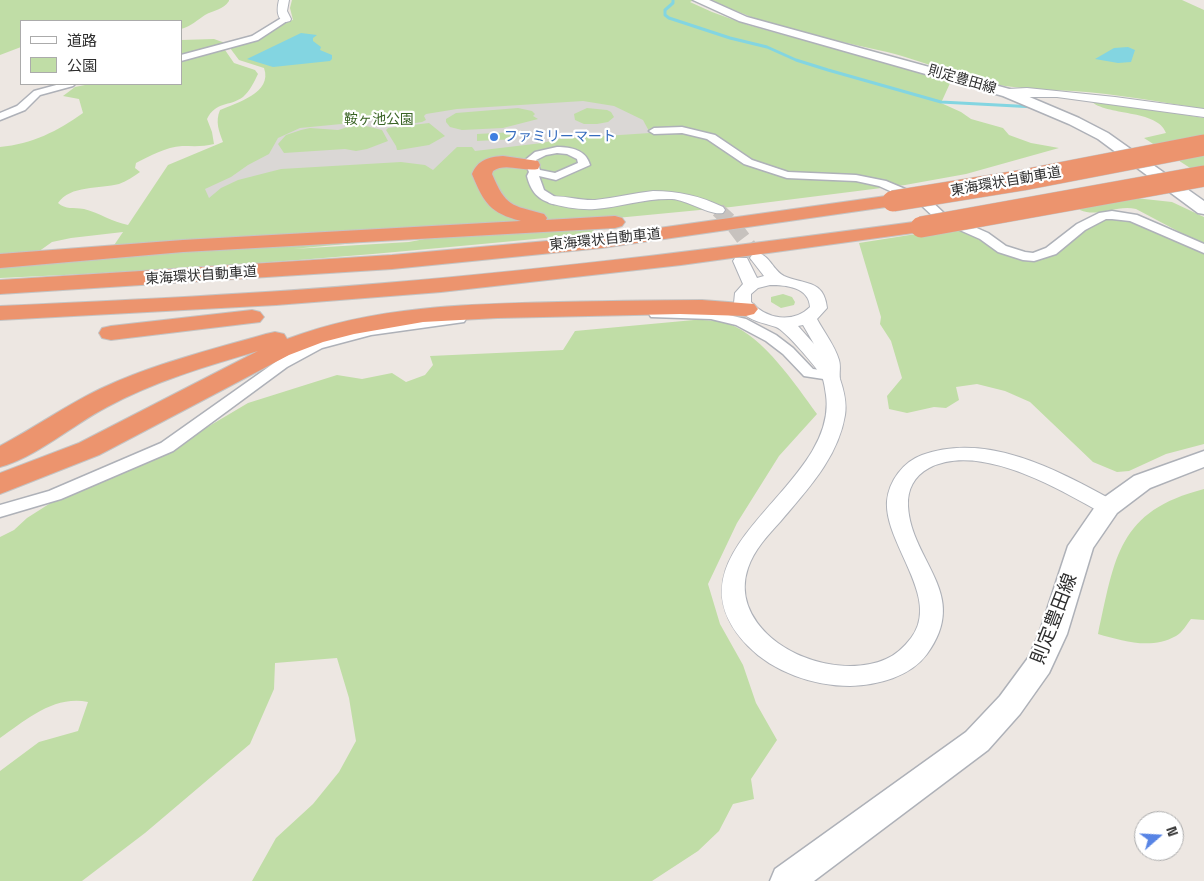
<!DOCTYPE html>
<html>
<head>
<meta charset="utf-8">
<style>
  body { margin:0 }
  #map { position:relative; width:1204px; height:881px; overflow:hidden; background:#ede7e2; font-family:"Space Grotesk","Noto Sans JP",sans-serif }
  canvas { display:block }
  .legend { position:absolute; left:20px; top:20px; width:162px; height:65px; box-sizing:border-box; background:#fff; border:1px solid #ababab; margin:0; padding:6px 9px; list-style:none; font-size:15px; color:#2e2e2e }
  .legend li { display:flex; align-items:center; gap:10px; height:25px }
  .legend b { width:25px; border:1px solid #ababab }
  .north { position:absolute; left:1134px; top:811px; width:50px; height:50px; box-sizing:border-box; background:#fff; border:1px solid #ababab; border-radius:50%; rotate:71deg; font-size:14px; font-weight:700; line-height:20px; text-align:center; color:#2e2e2e }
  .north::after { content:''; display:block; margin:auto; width:18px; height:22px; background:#5784e5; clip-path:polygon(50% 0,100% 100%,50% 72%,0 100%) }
</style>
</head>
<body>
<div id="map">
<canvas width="1204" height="881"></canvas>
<ul class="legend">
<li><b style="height:6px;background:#fff"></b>道路</li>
<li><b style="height:14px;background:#c0dda6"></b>公園</li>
</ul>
<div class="north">N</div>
</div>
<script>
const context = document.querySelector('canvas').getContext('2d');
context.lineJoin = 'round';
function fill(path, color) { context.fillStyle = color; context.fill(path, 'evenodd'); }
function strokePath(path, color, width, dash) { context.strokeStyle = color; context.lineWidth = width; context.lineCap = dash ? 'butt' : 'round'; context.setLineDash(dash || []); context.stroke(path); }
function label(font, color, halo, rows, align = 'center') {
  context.font = font + ' "Space Grotesk","Noto Sans JP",sans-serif'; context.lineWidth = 4.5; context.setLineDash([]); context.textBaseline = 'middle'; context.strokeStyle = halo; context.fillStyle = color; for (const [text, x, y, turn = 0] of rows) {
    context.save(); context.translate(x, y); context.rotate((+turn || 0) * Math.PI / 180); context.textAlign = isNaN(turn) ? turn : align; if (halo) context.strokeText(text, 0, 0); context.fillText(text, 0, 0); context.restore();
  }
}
fill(new Path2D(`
  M 0,0 L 229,0 L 229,1 C 223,10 214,10 205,15 C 197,20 192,26 181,29 L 181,21 L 21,21 L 21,47 L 0,55 Z
  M 292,0 L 694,0 L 690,2 L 712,12 L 748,25 L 951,81 L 941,103 L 961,112 L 971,119 L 1003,128 L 1009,135 L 1031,143 L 1059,148 L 966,174 L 905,185 L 731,207 L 293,249 L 409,242 L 430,238 L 592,229 L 596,233 C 398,253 199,270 0,278 L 0,265 L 106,257 L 123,232 L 71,238 L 52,242 L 38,252 L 0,255 L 0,147 C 32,144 58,131 83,113 L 79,99 L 63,96 L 75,87 L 90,84 L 181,84 L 181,61 L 225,50 L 234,63 L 255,70 L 258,74 C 254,82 250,91 243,97 C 229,107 216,101 207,119 L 212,132 L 214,144 C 203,147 193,146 182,146 C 166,147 150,156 136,163 L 135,168 L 140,172 C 134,176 127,181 119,184 C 100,189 70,185 58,203 C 66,210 73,207 84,209 C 100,213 112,222 128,225 L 168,165 L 223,142 C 219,131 215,122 220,110 C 236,103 273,93 264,68 L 239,60 L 230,48 L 270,32 L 283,22 L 293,20 L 290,8 Z
  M 712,0 L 1182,0 L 1204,10 L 1204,109 C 1161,102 1117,94 1073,91 C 1050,90 1027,89 1005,86 C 961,79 921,59 878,50 C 825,38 760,25 712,0 Z
  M 214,39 L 228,44 L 181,57 L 181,40 Z
  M 1091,101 L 1133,106 L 1204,118 L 1204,177 L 1144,138 L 1166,133 C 1158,109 1105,116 1091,101 Z
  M 1135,198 L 1172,202 L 1204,217 L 1204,245 L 1136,209 C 1117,204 1099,218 1080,210 L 1078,206 Z
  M 1109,218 L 1132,221 L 1204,253 L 1204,444 L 1166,454 L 1129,471 L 1117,472 L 1093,462 L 1030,402 L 1005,391 L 977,384 L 956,387 L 959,400 L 946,408 L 934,407 L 907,413 L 889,409 L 887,396 L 902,378 L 891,341 L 880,324 L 881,317 L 859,243 L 954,228 L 974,235 L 996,251 L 1011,256 L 1039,260 L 1056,254 L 1085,229 Z
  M 783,294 L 792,297 L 795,302 L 794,305 L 781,308 L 771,302 L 771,297 Z
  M 694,320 C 705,320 718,320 729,324 C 764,337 795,384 817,414 L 779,456 L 737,523 L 708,584 L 720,624 L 743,665 L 756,703 L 777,740 L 751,779 L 754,799 L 733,804 L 719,831 L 698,851 L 652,881 L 252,881 L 276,838 L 313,804 L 339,772 L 356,741 L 349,698 L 337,658 L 275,663 L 274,689 L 250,744 L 145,833 L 82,881 L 0,881 L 0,771 L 39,742 L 78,731 L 88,702 C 54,695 26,720 0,738 L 0,537 L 14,530 L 27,518 L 60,497 L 172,448 L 248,403 L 337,375 L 362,379 L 392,373 L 406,382 L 425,375 L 433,365 L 430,356 L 563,350 L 575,331 Z
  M 1204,489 L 1204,620 L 1191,619 C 1187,624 1182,633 1176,636 C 1151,650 1123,641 1098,634 C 1115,557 1118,511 1204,489 Z`), '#c0dda6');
fill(new Path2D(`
  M 583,101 L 614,106 L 643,120 L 650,133 L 559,139 L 542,143 L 475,151 L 472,147 L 457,147 L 433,170 L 425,165 L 401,162 L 281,169 L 238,180 L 221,188 L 209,198 L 205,189 L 231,177 L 248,165 L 269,154 L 278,138 L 300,128 L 362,122 L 372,119 L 392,117 L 403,125 L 422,122 L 426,120 L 424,116 L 426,114 L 457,109 ZM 518,108 L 532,111 L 535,114 L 533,116 L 538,119 L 503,128 L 462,130 L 450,127 L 446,122 L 446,119 L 456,113 ZM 587,108 L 607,110 L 611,112 L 614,117 L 608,122 L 597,124 L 584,124 L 575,120 L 574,114 ZM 429,123 L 445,136 L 429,145 L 399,150 L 397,150 L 396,146 L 386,130 L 388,128 ZM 358,124 L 382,130 L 388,141 L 367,149 L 356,151 L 345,149 L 284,153 L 278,144 L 286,135 L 301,130 L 310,128 L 338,130 ZM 515,132 L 516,139 L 477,141 L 477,134 Z`), '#dad7d5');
fill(new Path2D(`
  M 301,33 L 317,35 L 313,38 L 313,41 L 321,47 L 320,50 L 332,55 L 332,59 L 330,61 L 273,67 L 247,59 Z
  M 1128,47 L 1135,50 L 1131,62 L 1118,63 L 1095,59 L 1114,48 Z`), '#83d5e1');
strokePath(new Path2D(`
  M 673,0 L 673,3 L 665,10 L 665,15 L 669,18 L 730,38 L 767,47 L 796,60 L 828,70 L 941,102 L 1035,107`), '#83d5e1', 3);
strokePath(new Path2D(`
  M 718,210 L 731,222 L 758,258`), '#c7c2be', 15, [15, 8]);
const minor = new Path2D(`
  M 283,17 L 290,19 L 258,40 L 181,61 L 181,55 L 252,36 Z
  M 60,84 L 75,84 L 73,86 L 40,95 L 25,110 L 0,120 L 0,113 L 17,106 L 34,91 Z
  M 682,127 L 715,135 L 752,160 L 788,172 L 856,175 L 886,181 L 929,199 L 945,214 L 988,233 L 1006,246 L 1025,252 L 1033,253 L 1046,248 L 1077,224 L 1099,213 L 1112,211 L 1137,215 L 1204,244 L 1204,253 L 1130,221 L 1112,219 L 1106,219 L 1085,230 L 1056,254 L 1034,261 L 1023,260 L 998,252 L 980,239 L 937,220 L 921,205 L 879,186 L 856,181 L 787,178 L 744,164 L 707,139 L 682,133 L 654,134 L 649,131 L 654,128 Z
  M 557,147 C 572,147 586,150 590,165 L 556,180 L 539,176 L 544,190 L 560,200 L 554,204 C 538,200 531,192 527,176 L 529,172 L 524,161 L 535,152 ZM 557,153 L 567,154 L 577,159 L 578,163 L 555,173 L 540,170 L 536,160 L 546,155 Z
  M 656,310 L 711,311 L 746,319 L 776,335 L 793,348 L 813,369 L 835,372 L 838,375 L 835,378 L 830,380 L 804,376 L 783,354 L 766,341 L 736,325 L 711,319 L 651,317 L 649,314 Z
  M 459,315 L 466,319 L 464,322 L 371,335 L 322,348 L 287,367 L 173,451 L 61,499 L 0,517 L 0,505 L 49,491 L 161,443 L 277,361 L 312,342 L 370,327 Z`);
const tertiary = new Path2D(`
  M 279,0 L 289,0 L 287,11 L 291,19 L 290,21 L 286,22 C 276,20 277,8 279,0 Z
  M 1027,88 L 1115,97 L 1204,109 L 1204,117 L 1057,97 L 1008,97 L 1002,93 L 1008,89 Z
  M 653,191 C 679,191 700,196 723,207 L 725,210 L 723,213 C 710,216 688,200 672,199 C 645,198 621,207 595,209 C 579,210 564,207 549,203 L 547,200 L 549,197 C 559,194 581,201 595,200 C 615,198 634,193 653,191 Z
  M 758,253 C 770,256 773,270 784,276 C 804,285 824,279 827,308 L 817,319 C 824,332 835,346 839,360 C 841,367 839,372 840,379 C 844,391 847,403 845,415 C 838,458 807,490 780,522 C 768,535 754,550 748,568 C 734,609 768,643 804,657 C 828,667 862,670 886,659 C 897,654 904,647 911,638 C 942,598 884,544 887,501 C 889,481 903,462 922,455 C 988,431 1059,471 1116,502 L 1119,507 L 1116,512 L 1108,514 L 1100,512 C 1057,488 979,442 929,468 C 914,476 907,490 908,506 C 911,562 971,594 927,654 C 910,677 878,685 850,686 C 814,686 773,672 748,646 C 656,550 839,489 826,395 C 825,389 824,379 821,375 C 815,366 786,331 776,327 C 757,321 747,321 734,303 L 735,293 L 743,284 L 733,261 L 735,258 L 747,258 L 757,278 L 764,276 L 750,258 L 752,255 ZM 770,285 C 786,285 809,287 810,307 C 793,324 766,319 751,302 L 751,294 L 758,288 ZM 803,325 L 814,344 L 798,326 Z`);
const secondary = new Path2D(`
  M 693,0 L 709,0 L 747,17 L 1013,90 L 1079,118 L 1108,133 L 1204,201 L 1204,214 L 1198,213 L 1098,139 L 1069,124 L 1003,96 L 739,21 Z
  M 1204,451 L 1204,467 L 1150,488 L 1117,513 L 1093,548 L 1067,634 L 1049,673 L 1020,714 L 988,750 L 814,881 L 770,881 L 775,869 L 966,732 L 1000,696 L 1028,658 L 1039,634 L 1068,546 L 1099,501 L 1134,476 Z`);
const motorway = new Path2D(`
  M 503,156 L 538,161 L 540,165 L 538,169 C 524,172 505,162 493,171 L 492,174 C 506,207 511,205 544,214 L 547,218 L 546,220 L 615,216 L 622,218 L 625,222 L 622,226 L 615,228 L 183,252 L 0,268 L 0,254 L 183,240 L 521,221 C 490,213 484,203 472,174 C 478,160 488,157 503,156 Z
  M 893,195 L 900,197 L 903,201 L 900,205 L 602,248 L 392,269 L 0,294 L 0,280 L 392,255 L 602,236 Z
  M 921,221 L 928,223 L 931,227 L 928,231 L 681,265 L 441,292 L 276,305 L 0,320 L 0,306 C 129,300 257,294 385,283 C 564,268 743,245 921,221 Z
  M 702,300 L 754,304 L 758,309 L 754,314 L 746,316 L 680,314 L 497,318 L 423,322 L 354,334 L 323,342 L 289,355 L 99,455 L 0,494 L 0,473 L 79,443 L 258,351 C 207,366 155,381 107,407 C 74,424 35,458 0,467 L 0,446 C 34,428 65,406 100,389 C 153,364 210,350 266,334 L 275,332 L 284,334 L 287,339 C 374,306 466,304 558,302 C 606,301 654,300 702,300 Z
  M 252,310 L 260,312 L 264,317 L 260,322 L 111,340 L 102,338 L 99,333 L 102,328 L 111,326 Z`);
strokePath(minor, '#aeb1b8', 3);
strokePath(tertiary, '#aeb1b8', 2);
strokePath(secondary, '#aeb1b8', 3);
strokePath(motorway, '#c4c4c4', 2);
fill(minor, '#fff');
fill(tertiary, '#fff');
fill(secondary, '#fff');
fill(motorway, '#ec946e');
const motorwayBridge = new Path2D(`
  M 893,201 L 1023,180 L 1204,145
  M 921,227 L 1204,176`);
strokePath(motorwayBridge, '#c4c4c4', 22, []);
strokePath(motorwayBridge, '#ec946e', 21);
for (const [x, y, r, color] of [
  [494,137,5,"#3f7fe0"]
]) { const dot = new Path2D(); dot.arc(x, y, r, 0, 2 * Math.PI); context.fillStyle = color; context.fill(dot); strokePath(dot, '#fff', 2); }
label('14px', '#2e2e2e', '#fff', [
  ["則定豊田線",962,80,16],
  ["東海環状自動車道",1006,182,-10],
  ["東海環状自動車道",605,240,-6],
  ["東海環状自動車道",201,276,-4]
]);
label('14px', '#3a6425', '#fff', [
  ["鞍ヶ池公園",379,120]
]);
label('14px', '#366cbe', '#fff', [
  ["ファミリーマート",504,137]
], 'left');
label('19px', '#2e2e2e', '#fff', [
  ["則定豊田線",1055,619,-69]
]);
</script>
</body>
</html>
